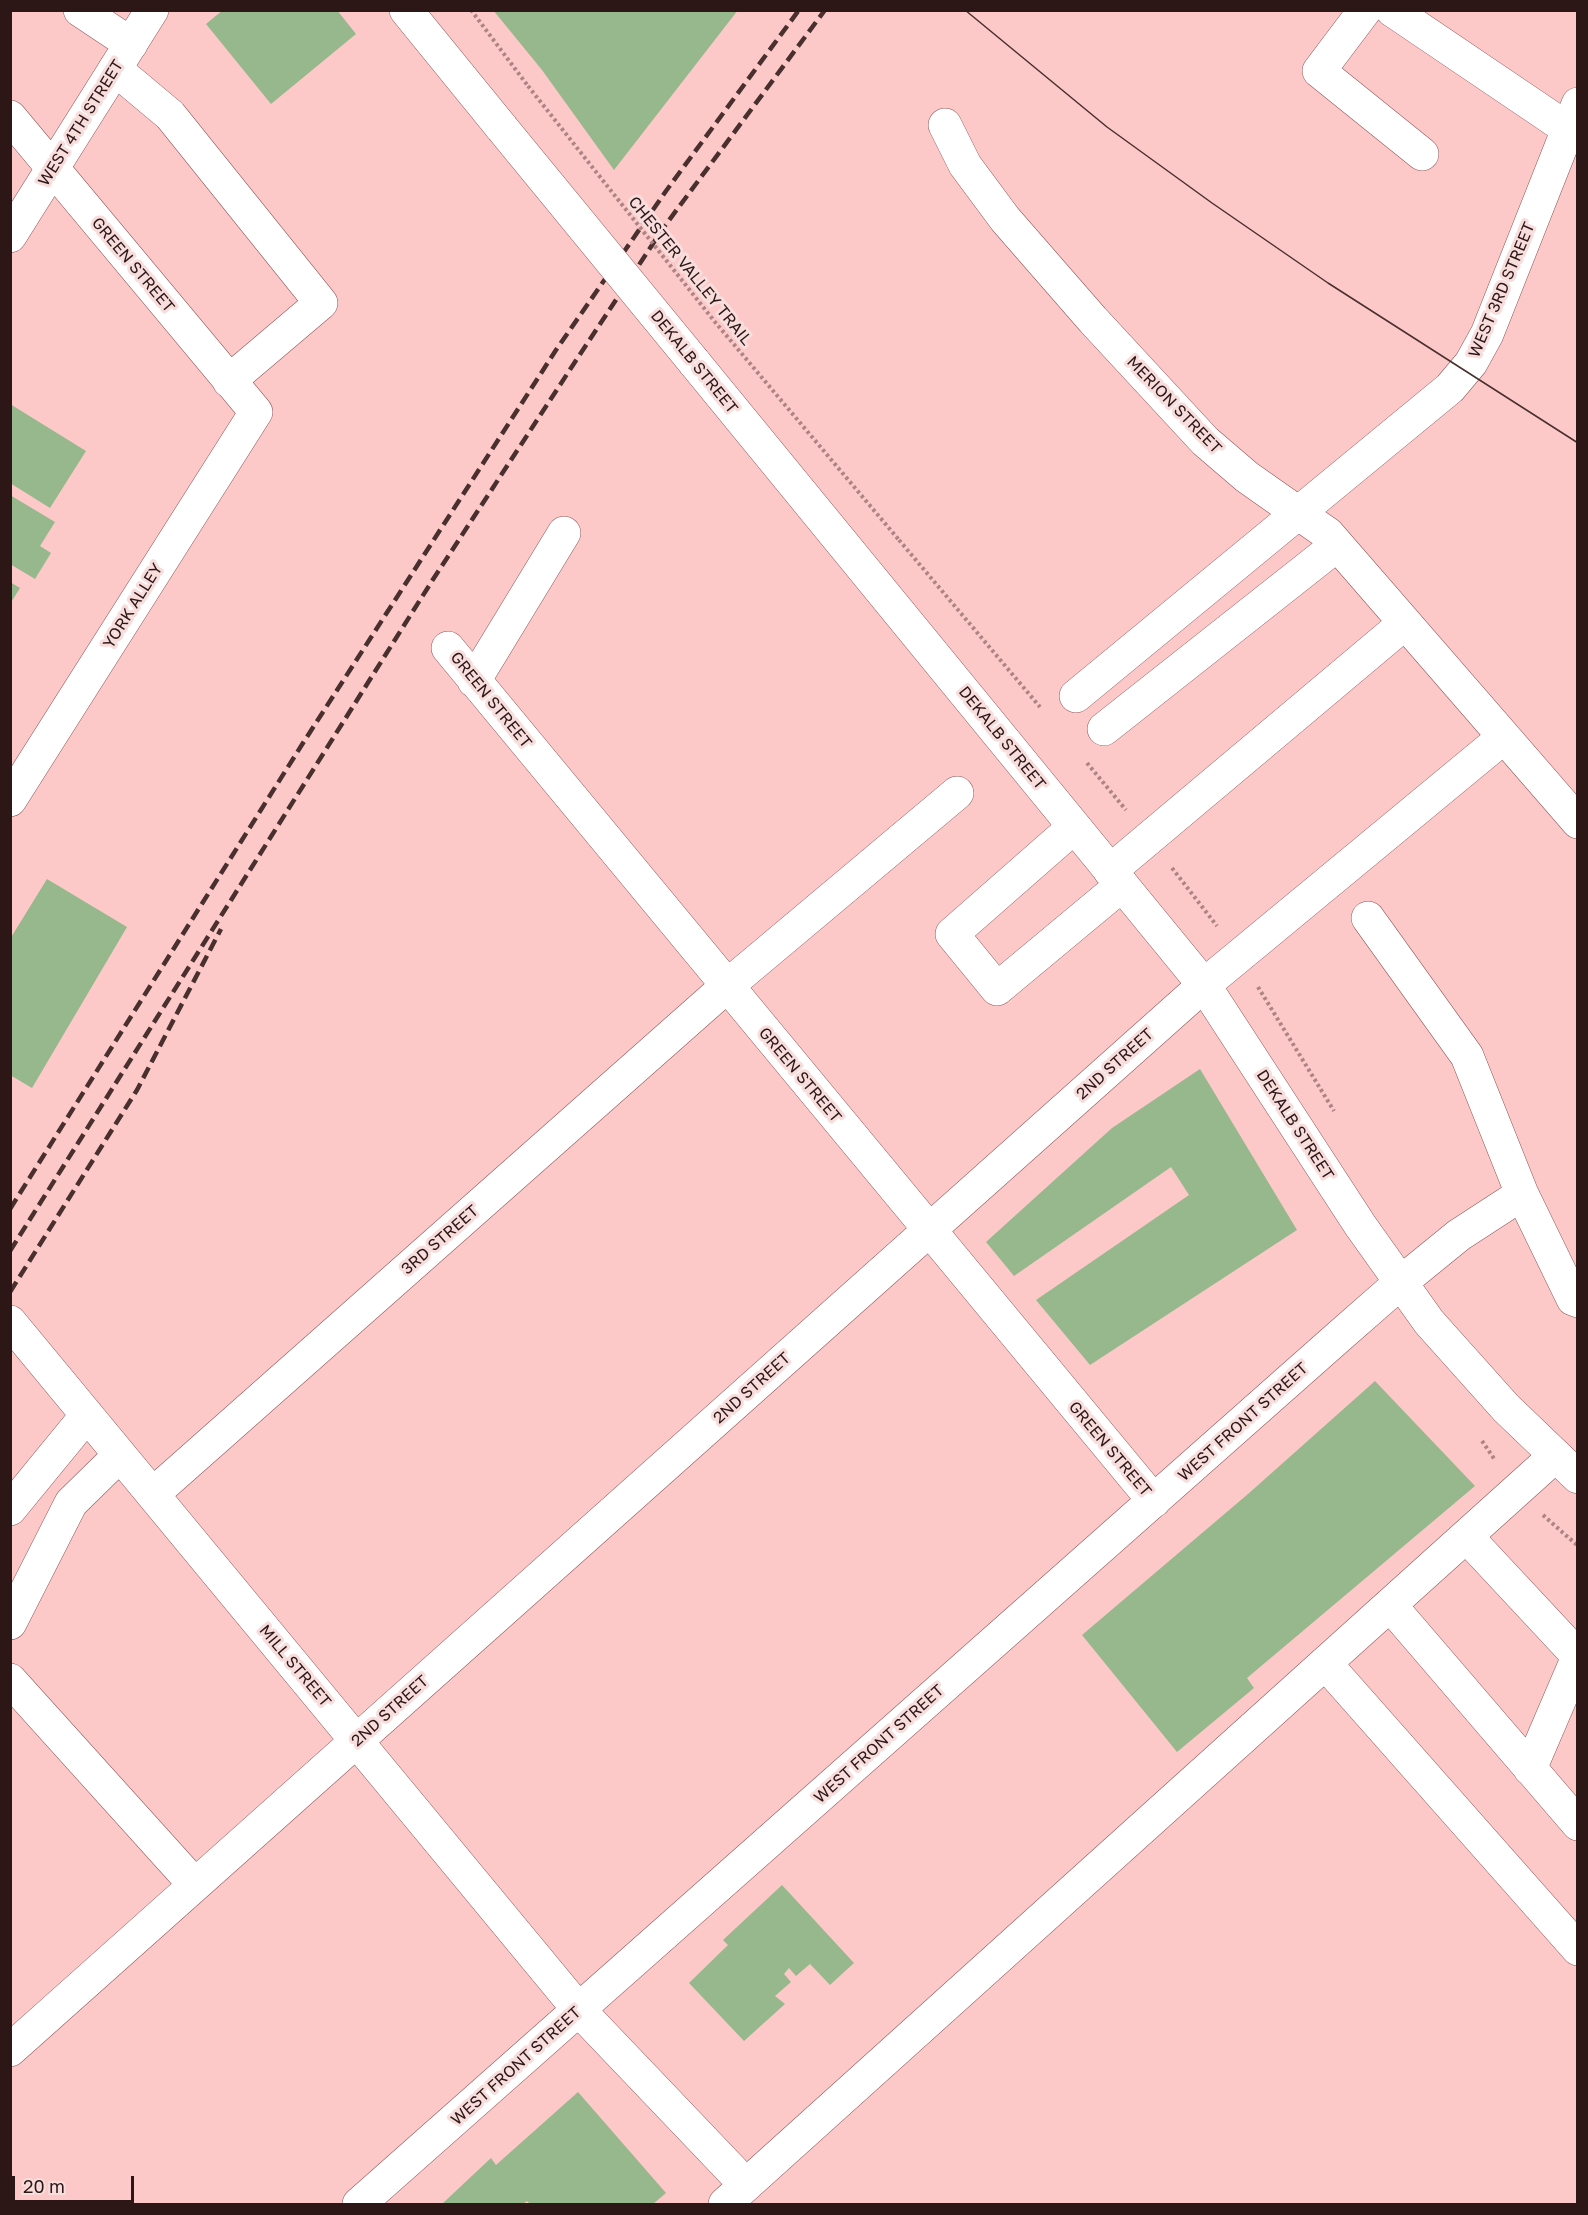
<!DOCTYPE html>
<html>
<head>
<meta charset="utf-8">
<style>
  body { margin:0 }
  #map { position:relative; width:1588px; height:2215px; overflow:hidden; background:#fcc9c8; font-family:"Golos Text",sans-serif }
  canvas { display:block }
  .frame { position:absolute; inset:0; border:12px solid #2c1616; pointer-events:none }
  .scale { position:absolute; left:12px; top:2176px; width:122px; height:27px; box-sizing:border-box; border:3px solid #2c1616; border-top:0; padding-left:8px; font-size:18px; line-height:21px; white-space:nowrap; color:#2c1616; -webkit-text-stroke:4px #f8dddd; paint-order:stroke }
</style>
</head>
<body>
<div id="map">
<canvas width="1588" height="2215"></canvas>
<div class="frame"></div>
<div class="scale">20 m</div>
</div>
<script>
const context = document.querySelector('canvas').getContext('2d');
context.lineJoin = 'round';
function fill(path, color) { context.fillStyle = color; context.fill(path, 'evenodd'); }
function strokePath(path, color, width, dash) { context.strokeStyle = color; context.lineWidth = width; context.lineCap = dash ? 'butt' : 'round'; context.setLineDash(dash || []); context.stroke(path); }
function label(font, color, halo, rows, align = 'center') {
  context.font = font + ' "Golos Text",sans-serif'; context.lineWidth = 6; context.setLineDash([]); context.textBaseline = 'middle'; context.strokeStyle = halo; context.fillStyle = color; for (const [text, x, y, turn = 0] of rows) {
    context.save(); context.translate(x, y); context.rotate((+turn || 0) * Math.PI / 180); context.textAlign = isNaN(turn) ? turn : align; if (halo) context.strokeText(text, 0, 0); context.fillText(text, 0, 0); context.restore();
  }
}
fill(new Path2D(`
  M 223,10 L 337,10 L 356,34 L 271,104 L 206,24 Z
  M 493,10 L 738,10 L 614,170 L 542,70 Z
  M 10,404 L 86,451 L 50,508 L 10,483 Z
  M 10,495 L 55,522 L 40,546 L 51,553 L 35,579 L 10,564 Z
  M 10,582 L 20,588 L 10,604 Z
  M 47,879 L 127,927 L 32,1088 L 10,1075 L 10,939 Z
  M 1200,1069 L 1297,1230 L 1090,1365 L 1036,1300 L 1189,1195 L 1171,1167 L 1014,1276 L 986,1242 L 1112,1128 Z
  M 1375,1381 L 1475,1486 L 1247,1678 L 1254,1688 L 1177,1752 L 1082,1635 L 1248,1494 Z
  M 782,1885 L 854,1963 L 830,1985 L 810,1964 L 796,1976 L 789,1968 L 784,1974 L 791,1982 L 775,1996 L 785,2004 L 744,2041 L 689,1983 L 728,1945 L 723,1940 Z
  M 578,2092 L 666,2193 L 653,2204 L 530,2204 L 527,2201 L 523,2204 L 442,2204 L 491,2158 L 496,2165 Z`), '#96b88c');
const minor = new Path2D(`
  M 80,10 L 131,44
  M 1365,10 L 1319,71 L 1422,154
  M 1392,10 L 1568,129
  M 115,69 L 170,115 L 321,303 L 229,381
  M 10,117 L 256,412 L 10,800
  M 945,125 L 965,165 L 1005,219 L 1093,320 L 1205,441 L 1247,477 L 1328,534 L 1578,822
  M 448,648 L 1154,1501
  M 474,681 L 564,533
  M 1076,696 L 1450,388 L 1471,363 L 1487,334 L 1578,104
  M 1104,729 L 1337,545
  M 1074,827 L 952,934 L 997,989 L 1122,885
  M 1110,871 L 1405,623
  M 1368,918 L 1467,1056 L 1522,1194
  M 10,1322 L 579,2010 L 745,2184
  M 153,1494 L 727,986 L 957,793
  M 10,1509 L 87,1415
  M 1467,1537 L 1578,1656
  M 1390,1605 L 1578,1824
  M 10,1623 L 71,1503 L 120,1455
  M 1325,1663 L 1578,1949
  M 10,1680 L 195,1885
  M 1530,1769 L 1578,1657
  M 10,2050 L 1204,985 L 1504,737
  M 359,2204 L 1335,1340 L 1400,1283 L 1459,1235 L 1522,1194 L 1573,1299 L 1578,1301
  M 725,2204 L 1555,1456`);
const major = new Path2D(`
  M 10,236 L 152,10`);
const highway = new Path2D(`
  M 406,10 L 502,128
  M 694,362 L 1204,985 L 1360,1225 L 1429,1322 L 1506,1408 L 1578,1477`);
strokePath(minor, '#8e5758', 34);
strokePath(major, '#8e5758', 34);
strokePath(highway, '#8e5758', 34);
strokePath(new Path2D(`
  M 471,10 L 528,86
  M 899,540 L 1040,707
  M 1087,763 L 1126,810
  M 1172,868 L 1217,926
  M 1258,987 L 1334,1111
  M 1482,1441 L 1495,1460
  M 1543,1515 L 1578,1546`), '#ab8483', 4, [3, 3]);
strokePath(minor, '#fff', 33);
strokePath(major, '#fff', 33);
strokePath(highway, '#fff', 33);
strokePath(new Path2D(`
  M 965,10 L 1107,127 L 1212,203 L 1328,283 L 1578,443`), '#492f2e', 1.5);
strokePath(new Path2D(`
  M 10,1209 L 303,743 L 556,350 L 666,191 L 799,10
  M 10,1251 L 432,581 L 573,365 L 664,227 L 825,10
  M 10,1292 L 137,1090 L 221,929`), '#492f2e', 4.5, [12, 6]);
const highwayBridge = new Path2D(`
  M 502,128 L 694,362`);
strokePath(highwayBridge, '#8e5758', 34, []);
strokePath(new Path2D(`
  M 528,86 L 715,322 L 899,540`), '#ab8483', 4, [3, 3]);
strokePath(highwayBridge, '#fff', 33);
label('16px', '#2c1616', '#f8dddd', [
  ["WEST 4TH STREET",81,123,-58],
  ["GREEN STREET",133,265,50],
  ["CHESTER VALLEY TRAIL",690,271,51],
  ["WEST 3RD STREET",1502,290,-67],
  ["DEKALB STREET",694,362,51],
  ["MERION STREET",1174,405,46],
  ["YORK ALLEY",133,606,-58],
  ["GREEN STREET",491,700,51],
  ["DEKALB STREET",1002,738,51],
  ["2ND STREET",1115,1064,-42],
  ["GREEN STREET",800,1075,50],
  ["DEKALB STREET",1295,1125,57],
  ["3RD STREET",440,1240,-41],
  ["2ND STREET",752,1388,-42],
  ["WEST FRONT STREET",1243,1422,-42],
  ["GREEN STREET",1110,1449,50],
  ["MILL STREET",295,1666,50],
  ["2ND STREET",390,1711,-42],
  ["WEST FRONT STREET",879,1744,-42],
  ["WEST FRONT STREET",516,2066,-42]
]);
</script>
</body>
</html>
